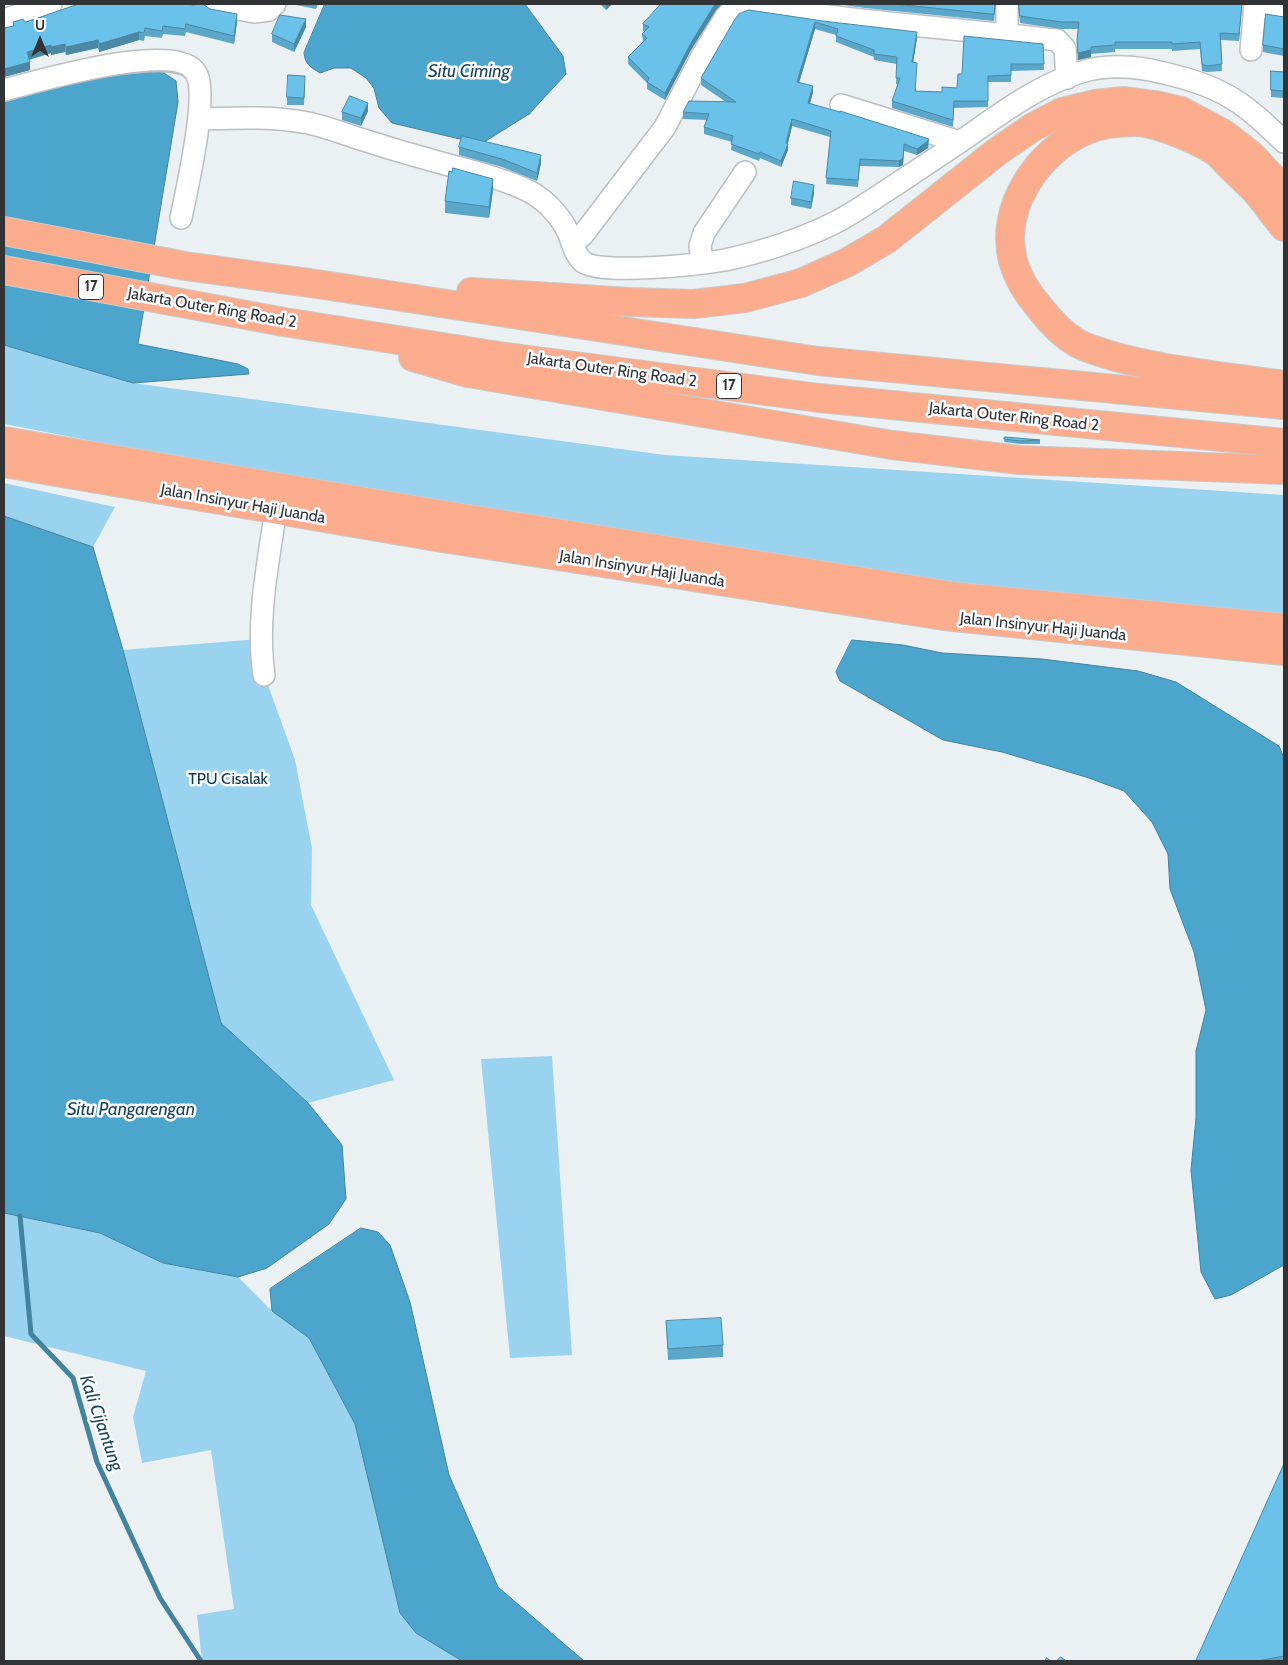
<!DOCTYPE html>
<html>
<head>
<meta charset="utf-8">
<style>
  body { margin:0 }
  #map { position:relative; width:1288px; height:1665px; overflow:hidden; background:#ebf0f2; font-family:Cabin,sans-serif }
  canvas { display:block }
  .frame { position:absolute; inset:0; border:5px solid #313334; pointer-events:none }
  .north { position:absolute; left:15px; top:15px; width:50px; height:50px; -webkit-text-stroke:4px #f9fdff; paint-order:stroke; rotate:0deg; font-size:14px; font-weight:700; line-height:20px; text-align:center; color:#313334 }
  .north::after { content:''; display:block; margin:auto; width:18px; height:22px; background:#313334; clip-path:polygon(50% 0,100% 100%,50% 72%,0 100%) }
</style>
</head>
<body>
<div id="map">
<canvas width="1288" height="1665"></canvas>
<div class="frame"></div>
<div class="north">U</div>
</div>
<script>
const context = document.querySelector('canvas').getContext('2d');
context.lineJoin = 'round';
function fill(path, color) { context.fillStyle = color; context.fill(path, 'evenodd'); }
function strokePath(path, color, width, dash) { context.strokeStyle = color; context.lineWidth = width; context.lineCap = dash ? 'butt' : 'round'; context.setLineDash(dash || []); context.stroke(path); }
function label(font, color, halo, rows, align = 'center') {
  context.font = font + ' Cabin,sans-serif'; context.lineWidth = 5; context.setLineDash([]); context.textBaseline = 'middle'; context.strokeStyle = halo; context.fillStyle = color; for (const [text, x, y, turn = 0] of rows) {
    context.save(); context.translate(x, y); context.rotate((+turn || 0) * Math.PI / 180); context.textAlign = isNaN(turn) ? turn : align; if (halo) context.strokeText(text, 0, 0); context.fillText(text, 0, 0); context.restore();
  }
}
fill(new Path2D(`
  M 4,345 L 133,383 L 665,455 L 1284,495 L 1284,616 L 917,582 L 233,468 L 4,424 Z
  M 4,483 L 115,507 L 93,547 L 4,516 Z
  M 259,639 L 264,674 L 295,760 L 312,848 L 311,905 L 394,1080 L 308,1103 L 221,1023 L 123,650 Z
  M 552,1056 L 572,1355 L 510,1358 L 481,1059 Z
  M 4,1213 L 100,1233 L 163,1263 L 238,1277 L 272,1311 L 309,1338 L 355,1424 L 400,1613 L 417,1633 L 462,1661 L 202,1661 L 197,1615 L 234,1609 L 211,1450 L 142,1463 L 133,1417 L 146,1371 L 4,1336 Z`), '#9ad3ef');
const water = new Path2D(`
  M 325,4 L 525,4 L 563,56 L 566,74 L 529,114 L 481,144 L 392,123 L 379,108 L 374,88 L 366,78 L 351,68 L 334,68 L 320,73 C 310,67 305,64 304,53 Z
  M 153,71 L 164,73 L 176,81 L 178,102 L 138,344 L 238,364 L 248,369 L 249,374 L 133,383 L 4,345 L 4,101 C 53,88 102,73 153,71 Z
  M 4,516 L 93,547 L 123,650 L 221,1023 L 308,1103 L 342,1145 L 346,1199 L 329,1224 L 267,1268 L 238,1277 L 163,1263 L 100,1233 L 4,1213 Z
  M 852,640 L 903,645 L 942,653 L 1042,659 L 1138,671 L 1176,682 L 1279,746 L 1284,758 L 1284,1266 L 1282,1266 L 1231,1295 L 1215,1299 L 1201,1272 L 1191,1170 L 1196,1118 L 1196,1051 L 1206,1010 L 1194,952 L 1170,889 L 1168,854 L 1152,822 L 1124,791 L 1086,777 L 1002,752 L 943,740 L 840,681 L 836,672 Z
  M 361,1228 L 378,1232 L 390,1245 L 410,1302 L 449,1475 L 498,1587 L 584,1661 L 462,1661 L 416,1633 L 400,1613 L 355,1424 L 309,1338 L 272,1311 L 270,1289 Z`);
fill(water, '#4ba5cc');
strokePath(water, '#43839e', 1);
strokePath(new Path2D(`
  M 20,1216 L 31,1334 L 73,1378 L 97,1462 L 160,1598 L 201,1661`), '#43839e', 5);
const minor = new Path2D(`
  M 212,4 L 254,12 L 269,10 L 275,4
  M 1007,4 L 1007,34
  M 1255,5 L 1284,12
  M 4,20 L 51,4
  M 1251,50 L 1255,4
  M 4,90 C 36,82 181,38 197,75 C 208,99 187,188 181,218
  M 841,105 L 960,142
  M 199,119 C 234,118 273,116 308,123 C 323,126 339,132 354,137 C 377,144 400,152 424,158 C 456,168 491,174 522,188 C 542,196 560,214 569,234 C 572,243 575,254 582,261 C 597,276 702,264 725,260 C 762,252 800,240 834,223 C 852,214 869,202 886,191 C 916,171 947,151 977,130 C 1011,106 1047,81 1088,70 C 1116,63 1145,68 1172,75 C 1225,88 1247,105 1284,142
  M 572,243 L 582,236 L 665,127 L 702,56 L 725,18 L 732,10 L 748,4 C 850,22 954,28 1057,40 L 1065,49 L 1067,78
  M 702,263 L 700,246 L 704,233 L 745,172
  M 264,675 C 256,620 268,564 276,509`);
const highway = new Path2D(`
  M 1284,227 C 1274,215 1265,201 1254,189 C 1246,181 1237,173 1229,165 C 1224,160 1219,153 1213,150 C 1196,139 1155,122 1135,122 C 1119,122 1101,124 1087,130 C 1038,150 999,208 1013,261 C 1018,279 1027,293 1039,307 C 1049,320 1062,334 1077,343 C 1090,350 1106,354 1120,358 C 1174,372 1229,377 1284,385
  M 4,231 L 185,266 L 317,284 L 818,361 L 1284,405
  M 4,270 L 284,322 L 499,356 L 819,398 L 1284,443
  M 471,292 L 630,302 L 694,304 L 745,298 L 801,283 L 848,262 L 887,239 L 998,151 L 1033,127 L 1062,112 L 1095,104 L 1125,101 L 1154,105 L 1181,111 L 1224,134 L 1251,155 L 1284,190
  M 413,357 L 468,373 L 892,445 L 1020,460 L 1284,470
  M 4,441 L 437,514 L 958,597 L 1284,628
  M 4,463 L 436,537 L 944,616 L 1284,651`);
strokePath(minor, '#bbbfc2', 24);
strokePath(highway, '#c9caca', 30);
strokePath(minor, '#fff', 21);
strokePath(highway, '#faac8d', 28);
fill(new Path2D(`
  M 84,4 L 210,9 L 237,22 L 234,44 L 186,32 L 185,36 L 163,34 L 162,38 L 145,36 L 144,41 L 139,40 L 99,52 L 98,48 L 66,55 L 65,52 L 51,55 L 51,53 L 29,60 L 30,70 L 4,77 L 4,28 L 13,26 L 13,22 L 25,22 Z
  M 291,4 L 318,4 L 316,9 Z
  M 600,4 L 612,4 L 606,10 Z
  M 836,4 L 996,4 L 994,21 L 865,8 Z
  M 1018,4 L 1242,4 L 1239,41 L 1221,40 L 1222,71 L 1207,72 L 1202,71 L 1200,49 L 1172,51 L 1172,49 L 1115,49 L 1115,52 L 1091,54 L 1091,57 L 1078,60 L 1077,47 L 1078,29 L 1061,29 L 1020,23 Z
  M 716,10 L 691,50 L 665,100 L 647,89 L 647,83 L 628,64 L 628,57 L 643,42 L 642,34 L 644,32 L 643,31 L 643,24 Z
  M 749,10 L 917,38 L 913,63 L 916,91 L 942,92 L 957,88 L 962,74 L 1043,44 L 1044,70 L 1011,71 L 1011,82 L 988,82 L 988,107 L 954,108 L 953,127 L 892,108 L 892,101 L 898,84 L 896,84 L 897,64 L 874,60 L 874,57 L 836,42 L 836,35 L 815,29 L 799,83 L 813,92 L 810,104 L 929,146 L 928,148 L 917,155 L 904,151 L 903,165 L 899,167 L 860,166 L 858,187 L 826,184 L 830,137 L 792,126 L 788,143 L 788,150 L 781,167 L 760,158 L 759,161 L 731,150 L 732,142 L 704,134 L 704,127 L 707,120 L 683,119 L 683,112 L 726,102 L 701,85 L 701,78 Z
  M 1284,17 L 1284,56 L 1263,52 L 1263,45 Z
  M 306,27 L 294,52 L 272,42 L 272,34 Z
  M 1271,71 L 1284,72 L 1284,98 L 1271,97 Z
  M 305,84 L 304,105 L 287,105 L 287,97 Z
  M 368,111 L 361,126 L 342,120 L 342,112 Z
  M 459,147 L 541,163 L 537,181 L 502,167 L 459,155 Z
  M 493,190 L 489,218 L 445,213 L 445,201 Z
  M 814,193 L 811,209 L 791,205 L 791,198 Z
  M 1005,437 L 1040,440 L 1040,444 L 1021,444 L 1004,442 Z
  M 666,1321 L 723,1345 L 723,1357 L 668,1360 Z
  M 1284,1464 L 1284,1661 L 1196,1661 Z`), '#5ba7ca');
fill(new Path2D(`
  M 606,4 L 612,4 L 606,10 Z
  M 715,4 L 722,4 L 716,10 L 691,50 L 665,100 L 665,93 L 691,43 Z
  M 1242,4 L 1239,41 L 1239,34 Z
  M 237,14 L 237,22 L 234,44 L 234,36 Z
  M 306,19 L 306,27 L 294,52 L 294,44 Z
  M 815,22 L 815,29 L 797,89 L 797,82 Z
  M 139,32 L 139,40 L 99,52 L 99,44 Z
  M 917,32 L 917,38 L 912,69 L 912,62 Z
  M 98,40 L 98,48 L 66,55 L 66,47 Z
  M 65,44 L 65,52 L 51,55 L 51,47 Z
  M 51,45 L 51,53 L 27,60 L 27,52 Z
  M 1091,47 L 1091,57 L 1078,60 L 1078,53 Z
  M 30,62 L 30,70 L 4,77 L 4,69 Z
  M 813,86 L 813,92 L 808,110 L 808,103 Z
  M 368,103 L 368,111 L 361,126 L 361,118 Z
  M 792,119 L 792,126 L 787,147 L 788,144 L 788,150 L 781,167 L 781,161 Z
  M 929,139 L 928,148 L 917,155 L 917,149 Z
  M 904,144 L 903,165 L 899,167 L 899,161 Z
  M 541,155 L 541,163 L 537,181 L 537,173 Z
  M 493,179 L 493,190 L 489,218 L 489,207 Z
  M 814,185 L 814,193 L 811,209 L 811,202 Z`), '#4a88a4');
const building = new Path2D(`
  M 79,4 L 183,4 L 194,5 L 194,4 L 203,4 L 210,9 L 237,14 L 234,36 L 186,24 L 185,29 L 163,26 L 162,31 L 145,28 L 144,33 L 139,32 L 99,44 L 98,40 L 66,47 L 65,44 L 51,47 L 51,45 L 27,52 L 30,62 L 4,69 L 4,28 L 14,26 L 13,22 L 23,19 L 25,22 Z
  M 661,4 L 715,4 L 691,43 L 665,93 L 647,82 L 649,78 L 628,57 L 647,38 L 642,34 L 649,27 L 643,24 Z
  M 895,4 L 995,4 L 994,14 Z
  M 1019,4 L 1242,4 L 1239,34 L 1220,33 L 1222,64 L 1207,66 L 1202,64 L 1200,42 L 1172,44 L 1172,42 L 1115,42 L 1115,45 L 1091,47 L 1091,50 L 1078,53 L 1077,40 L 1079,22 L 1061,22 L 1020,16 Z
  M 749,10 L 823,21 L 917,32 L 912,62 L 917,63 L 915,91 L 942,92 L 942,87 L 957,88 L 958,74 L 962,74 L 964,36 L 1043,44 L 1044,64 L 1011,64 L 1011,75 L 988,76 L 988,101 L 954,101 L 953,120 L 892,101 L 900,78 L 896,78 L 897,57 L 874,54 L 874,50 L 836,36 L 838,29 L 815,22 L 797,82 L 813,86 L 808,103 L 840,112 L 840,111 L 929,139 L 928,141 L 917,149 L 904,144 L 903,158 L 899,161 L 860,159 L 858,180 L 826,178 L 831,131 L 792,119 L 786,143 L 788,144 L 781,161 L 760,152 L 759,154 L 731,144 L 733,136 L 704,127 L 709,114 L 683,112 L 689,101 L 736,102 L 701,78 L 735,19 L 739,14 Z
  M 1266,14 L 1284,17 L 1284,49 L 1263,45 Z
  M 280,15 L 306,19 L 294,44 L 272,34 Z
  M 1271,71 L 1284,72 L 1284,91 L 1271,90 Z
  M 288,75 L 305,76 L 304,98 L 287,97 Z
  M 350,96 L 368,103 L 361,118 L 342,112 Z
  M 462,136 L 541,155 L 537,173 L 502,159 L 459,147 Z
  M 453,168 L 493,179 L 489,207 L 445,201 L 449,171 L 452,172 Z
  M 794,181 L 814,185 L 811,202 L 791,198 Z
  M 1005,437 L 1040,440 L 1021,441 L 1004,439 Z
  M 721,1318 L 723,1345 L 668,1349 L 666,1321 Z
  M 1284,1464 L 1284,1656 L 1258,1661 L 1196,1661 Z
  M 1061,1657 L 1066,1661 L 1057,1661 Z
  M 1047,1658 L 1051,1661 L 1045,1661 Z`);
fill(building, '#6ac2eb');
strokePath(building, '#4a88a4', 1);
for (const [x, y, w] of [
  [91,287,25],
  [729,386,25]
]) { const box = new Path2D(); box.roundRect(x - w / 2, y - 12.5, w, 25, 4); context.fillStyle = '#f9fdff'; context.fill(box); strokePath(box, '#313334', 1); }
label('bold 15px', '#313334', null, [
  ["17",91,287],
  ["17",729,386]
]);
label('16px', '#313334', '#f9fdff', [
  ["Jakarta Outer Ring Road 2",212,308,10],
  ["Jakarta Outer Ring Road 2",612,370,8],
  ["Jakarta Outer Ring Road 2",1014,417,6],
  ["Jalan Insinyur Haji Juanda",243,504,10],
  ["Jalan Insinyur Haji Juanda",642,569,9],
  ["Jalan Insinyur Haji Juanda",1043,627,6]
]);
label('16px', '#0e3748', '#f9fdff', [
  ["TPU Cisalak",228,779]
]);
label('italic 18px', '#1c4355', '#f9fdff', [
  ["Situ Ciming",469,72],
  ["Situ Pangarengan",131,1110],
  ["Kali Cijantung",101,1423,71]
]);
</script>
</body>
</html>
